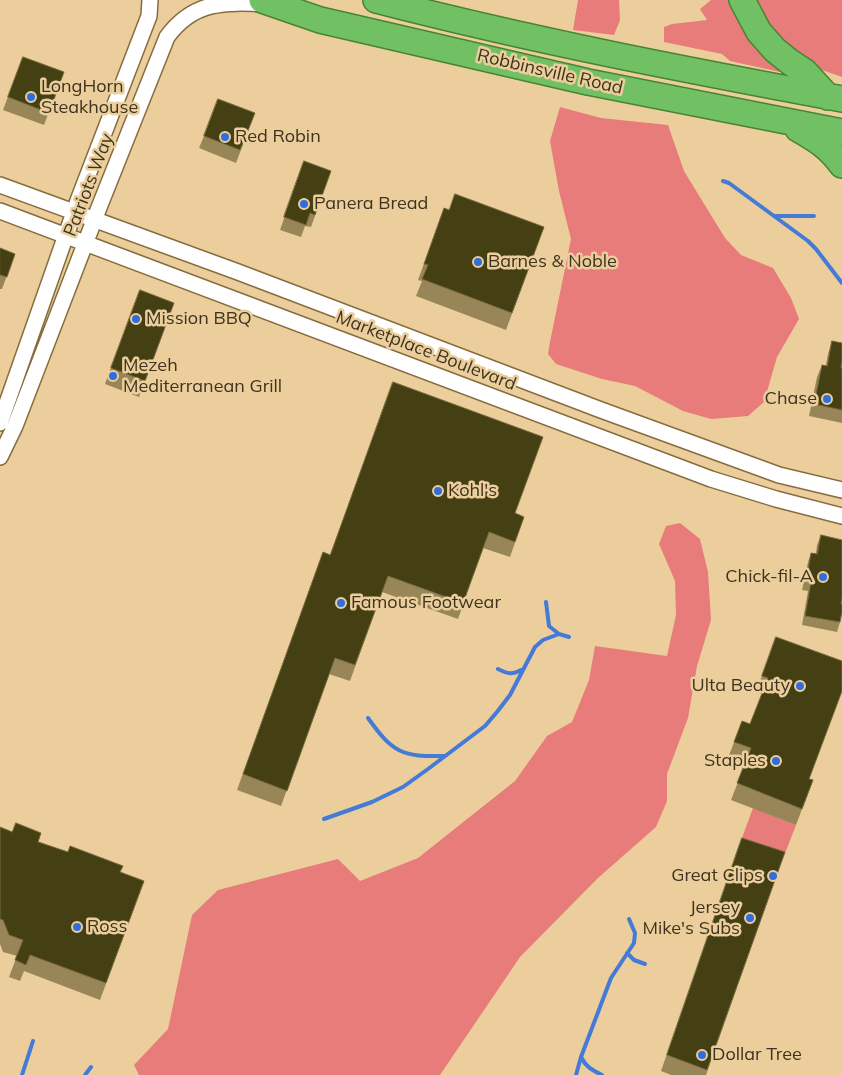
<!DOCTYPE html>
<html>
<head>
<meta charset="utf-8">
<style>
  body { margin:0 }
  canvas { display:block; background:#ebce9c }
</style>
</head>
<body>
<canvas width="842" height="1075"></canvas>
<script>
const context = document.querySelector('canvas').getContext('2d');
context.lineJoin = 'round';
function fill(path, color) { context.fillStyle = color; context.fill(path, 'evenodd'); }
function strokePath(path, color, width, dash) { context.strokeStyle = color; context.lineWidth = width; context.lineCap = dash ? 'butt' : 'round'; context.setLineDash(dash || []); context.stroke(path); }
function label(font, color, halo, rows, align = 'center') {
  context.font = font + ' Mulish,sans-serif'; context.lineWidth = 5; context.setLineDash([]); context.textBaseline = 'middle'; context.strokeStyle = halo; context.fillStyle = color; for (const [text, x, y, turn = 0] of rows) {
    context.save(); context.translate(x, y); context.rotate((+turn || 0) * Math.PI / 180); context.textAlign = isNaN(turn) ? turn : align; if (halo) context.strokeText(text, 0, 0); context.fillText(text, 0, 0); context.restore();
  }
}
fill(new Path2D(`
  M 578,0 L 619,0 L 620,20 L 614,35 L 573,30 Z
  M 711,0 L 735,0 L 784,67 L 780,72 L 730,61 L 722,54 L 664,42 L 664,27 L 672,24 L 707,20 L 700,9 Z
  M 750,0 L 842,0 L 842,77 L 813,67 L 782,44 Z
  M 560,107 L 601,118 L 668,125 L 684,171 L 725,238 L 741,255 L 773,268 L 791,298 L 799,319 L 777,357 L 764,402 L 748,416 L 711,419 L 683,411 L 635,386 L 602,379 L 556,364 L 548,354 L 550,342 L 571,239 L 559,191 L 550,141 Z
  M 680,523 L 700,539 L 708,572 L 711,620 L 697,666 L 688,718 L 667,774 L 667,801 L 656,827 L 598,878 L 520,957 L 440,1075 L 139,1075 L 134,1065 L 168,1029 L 192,915 L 218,890 L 338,859 L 360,881 L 418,858 L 515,781 L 547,736 L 572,722 L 589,680 L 595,646 L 667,656 L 676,615 L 675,581 L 659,544 L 666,526 Z
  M 753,808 L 796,825 L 779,869 L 736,854 Z`), '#e87c7b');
strokePath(new Path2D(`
  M 723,181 L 729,183 L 808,241 L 816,249 L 842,283
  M 775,216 L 814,216
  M 546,602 L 549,626 L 559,634
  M 498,669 C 508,674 512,675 521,670
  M 368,718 C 393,753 402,757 445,756
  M 324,819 L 372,802 L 403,787 L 428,769 L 485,726 L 497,712 L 510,695 L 535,647 L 543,640 L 559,634 L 569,637
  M 627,953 L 634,960 L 645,964
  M 581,1057 C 586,1067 592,1070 602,1075
  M 22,1075 L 33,1041
  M 85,1075 L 91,1067
  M 576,1075 L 581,1057 L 611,978 L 634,943 L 635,933 L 629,919`), '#467ad7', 4);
const minor = new Path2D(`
  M 0,185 L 238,272 L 601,410 L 779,475 L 842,490
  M 0,211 L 711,479 L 776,499 L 842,516
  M 0,423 L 79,198 L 149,16 L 150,0
  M 0,457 L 15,426 L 100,205 L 167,37 C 194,0 225,2 270,4`);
const trunk = new Path2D(`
  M 262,0 L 320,20 L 588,82 L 842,132
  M 376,0 C 530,40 686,70 842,99
  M 742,0 L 759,32 L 775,50 L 790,62 L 805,72 L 828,97
  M 798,129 C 817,140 829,147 842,165`);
strokePath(minor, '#876c3d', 18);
strokePath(trunk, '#488433', 28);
strokePath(minor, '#fff', 15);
strokePath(trunk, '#72c064', 25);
fill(new Path2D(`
  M 23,57 L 64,72 L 44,125 L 3,110 Z
  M 255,113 L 236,163 L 199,148 L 204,136 Z
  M 304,161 L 331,171 L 311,227 L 305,226 L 301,237 L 280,230 Z
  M 444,208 L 449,210 L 544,227 L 506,330 L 416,296 L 422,281 L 418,280 Z
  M 0,248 L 15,254 L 2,289 L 0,289 Z
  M 140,290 L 174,303 L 139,397 L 105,384 Z
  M 832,341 L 841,368 L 842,368 L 842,423 L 809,416 L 817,377 L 822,365 L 826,365 L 828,354 Z
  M 515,513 L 524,517 L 510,557 L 483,548 L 458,619 L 382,592 L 350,681 L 329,674 L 281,806 L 237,790 L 323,552 L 330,555 Z
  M 821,535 L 841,604 L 840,622 L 837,632 L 802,625 L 808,591 L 802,590 L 808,562 L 811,553 L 816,553 L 817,545 Z
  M 776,637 L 809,779 L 813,780 L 796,825 L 731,800 L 745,764 L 728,758 L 742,721 L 750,724 L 762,694 L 756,692 Z
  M 0,827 L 144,881 L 100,1000 L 24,971 L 20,981 L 9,977 L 17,956 L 3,952 L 0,944 Z
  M 742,838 L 785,852 L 706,1075 L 671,1075 L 661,1071 Z`), '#988658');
const building = new Path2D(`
  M 23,57 L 64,72 L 49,113 L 8,97 Z
  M 218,99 L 255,113 L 240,150 L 204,136 Z
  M 304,161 L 331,171 L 315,215 L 310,213 L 306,225 L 284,217 Z
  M 455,194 L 544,227 L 512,313 L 422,279 L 428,265 L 424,264 L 444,208 L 449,210 Z
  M 0,248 L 15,254 L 7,277 L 0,275 Z
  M 140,290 L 174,303 L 145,381 L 111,368 Z
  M 832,341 L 842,343 L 842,361 L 841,368 L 842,368 L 842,410 L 814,404 L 822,365 L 827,366 Z
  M 393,382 L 543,437 L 515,513 L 524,517 L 515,542 L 489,532 L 463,603 L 388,576 L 355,665 L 335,658 L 287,791 L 243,774 L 323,552 L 330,555 Z
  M 821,535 L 842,540 L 842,598 L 841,604 L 842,604 L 842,612 L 840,622 L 805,616 L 811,582 L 806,581 L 811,553 L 817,554 Z
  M 776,637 L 842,661 L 842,691 L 809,779 L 813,780 L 802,809 L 737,783 L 751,748 L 734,742 L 742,721 L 750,724 L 768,678 L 762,676 Z
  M 16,823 L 41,833 L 38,842 L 68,852 L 70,846 L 123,866 L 120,872 L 144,881 L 106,983 L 30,955 L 26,965 L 15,960 L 23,940 L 9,935 L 3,920 L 0,919 L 0,827 L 12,832 Z
  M 742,838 L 785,852 L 707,1070 L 667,1055 Z`);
fill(building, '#453f14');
strokePath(building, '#776a3d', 1);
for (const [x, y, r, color] of [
  [31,97,5,"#316edb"],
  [225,137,5,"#316edb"],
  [304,204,5,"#316edb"],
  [478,262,5,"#316edb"],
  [136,319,5,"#316edb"],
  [113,376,5,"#316edb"],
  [827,399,5,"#316edb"],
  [438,491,5,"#316edb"],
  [823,577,5,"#316edb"],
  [341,603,5,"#316edb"],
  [800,686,5,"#316edb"],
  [776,761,5,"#316edb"],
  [773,876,5,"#316edb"],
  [750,918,5,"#316edb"],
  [77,927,5,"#316edb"],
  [702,1055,5,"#316edb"]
]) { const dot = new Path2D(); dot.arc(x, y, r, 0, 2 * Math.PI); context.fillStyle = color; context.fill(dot); strokePath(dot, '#ebce9c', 2); }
label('18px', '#3e331f', '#ebce9c', [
  ["Robbinsville Road",550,72,13],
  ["Patriots Way",89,185,-69],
  ["Marketplace Boulevard",426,351,21]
]);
label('18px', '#3e331f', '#ebce9c', [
  ["LongHorn",41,87],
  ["Steakhouse",41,108],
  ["Red Robin",235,137],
  ["Panera Bread",314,204],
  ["Barnes & Noble",488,262],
  ["Mission BBQ",146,319],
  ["Mezeh",123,366],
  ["Mediterranean Grill",123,387],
  ["Chase",817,399,"right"],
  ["Kohl's",448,491],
  ["Chick-fil-A",813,577,"right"],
  ["Famous Footwear",351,603],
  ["Ulta Beauty",790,686,"right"],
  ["Staples",766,761,"right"],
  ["Great Clips",763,876,"right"],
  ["Jersey",740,908,"right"],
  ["Mike's Subs",740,929,"right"],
  ["Ross",87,927],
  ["Dollar Tree",712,1055]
], 'left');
</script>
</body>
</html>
